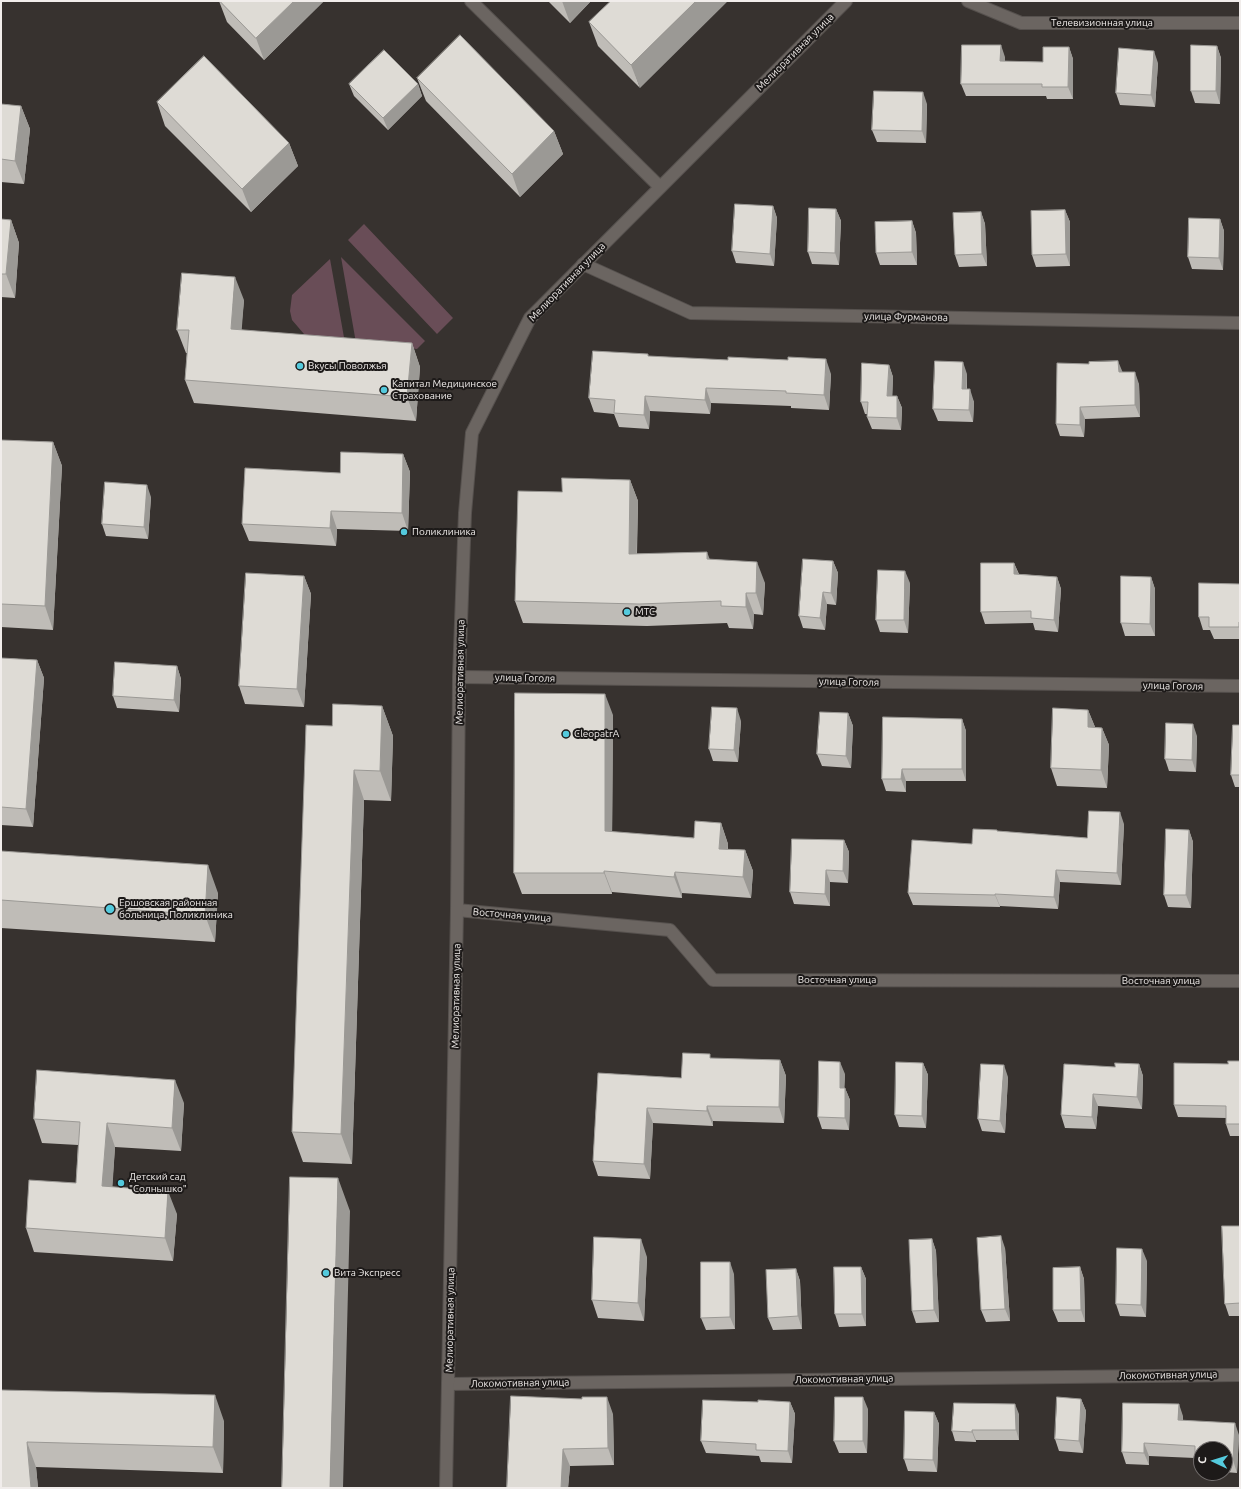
<!DOCTYPE html>
<html>
<head>
<meta charset="utf-8">
<style>
  body { margin:0 }
  #map { position:relative; width:1241px; height:1489px; overflow:hidden; background:#37322f; font-family:Ubuntu,sans-serif }
  canvas { display:block }
  .frame { position:absolute; inset:0; border:2px solid #f1edeb; pointer-events:none }
  .north { position:absolute; left:1193px; top:1441px; width:40px; height:40px; box-sizing:border-box; background:#1d1a19; border:1px solid #726e6d; border-radius:50%; rotate:274deg; font-size:11px; font-weight:700; line-height:16px; text-align:center; color:#f1edeb }
  .north::after { content:''; display:block; margin:auto; width:14px; height:18px; background:#54cadd; clip-path:polygon(50% 0,100% 100%,50% 72%,0 100%) }
</style>
</head>
<body>
<div id="map">
<canvas width="1241" height="1489"></canvas>
<div class="frame"></div>
<div class="north">С</div>
</div>
<script>
const context = document.querySelector('canvas').getContext('2d');
context.lineJoin = 'round';
function fill(path, color) { context.fillStyle = color; context.fill(path, 'evenodd'); }
function strokePath(path, color, width, dash) { context.strokeStyle = color; context.lineWidth = width; context.lineCap = dash ? 'butt' : 'round'; context.setLineDash(dash || []); context.stroke(path); }
function label(font, color, halo, rows, align = 'center') {
  context.font = font + ' Ubuntu,sans-serif'; context.lineWidth = 4; context.setLineDash([]); context.textBaseline = 'middle'; context.strokeStyle = halo; context.fillStyle = color; for (const [text, x, y, turn = 0] of rows) {
    context.save(); context.translate(x, y); context.rotate((+turn || 0) * Math.PI / 180); context.textAlign = isNaN(turn) ? turn : align; if (halo) context.strokeText(text, 0, 0); context.fillText(text, 0, 0); context.restore();
  }
}
fill(new Path2D(`
  M 364,224 L 453,318 L 437,334 L 348,240 Z
  M 341,257 L 425,341 L 417,349 L 356,343 Z
  M 330,259 L 345,343 L 310,341 L 292,320 L 290,311 L 292,295 Z`), '#694d57');
const street = new Path2D(`
  M 471,1 L 660,187
  M 968,1 L 1021,23 L 1240,23
  M 583,264 L 691,313 L 1240,323
  M 459,677 L 1240,686
  M 457,910 L 670,930 L 713,980 L 1240,981
  M 449,1384 L 1240,1375`);
const secondary = new Path2D(`
  M 446,1488 L 457,910 L 459,677 L 465,513 L 472,433 L 530,318 L 846,1`);
strokePath(street, '#56514e', 14);
strokePath(secondary, '#56514e', 14);
strokePath(street, '#6b6561', 12);
strokePath(secondary, '#6b6561', 12);
fill(new Path2D(`
  M 219,1 L 324,1 L 264,60 L 227,22 Z
  M 548,1 L 591,1 L 570,23 Z
  M 611,1 L 640,88 L 598,46 L 589,22 Z
  M 1217,46 L 1221,58 L 1220,104 L 1195,103 L 1191,91 Z
  M 1069,47 L 1073,59 L 1073,99 L 1047,99 L 1046,96 L 966,96 L 961,84 L 1005,57 L 1005,61 L 1043,62 Z
  M 1158,63 L 1155,107 L 1120,105 L 1116,93 Z
  M 417,78 L 554,131 L 563,154 L 520,197 L 426,101 Z
  M 349,84 L 418,84 L 422,96 L 388,130 L 354,96 Z
  M 157,102 L 289,143 L 298,166 L 251,212 L 165,126 Z
  M 1,104 L 21,106 L 30,129 L 24,184 L 1,182 Z
  M 927,104 L 926,143 L 877,142 L 872,130 Z
  M 773,206 L 777,218 L 774,266 L 736,263 L 732,251 Z
  M 836,209 L 841,221 L 839,265 L 812,264 L 808,252 Z
  M 1065,210 L 1070,222 L 1070,266 L 1036,267 L 1032,255 Z
  M 981,212 L 985,224 L 987,266 L 959,267 L 955,255 Z
  M 1,219 L 11,220 L 19,243 L 15,298 L 1,297 Z
  M 1220,219 L 1224,231 L 1223,270 L 1192,269 L 1188,257 Z
  M 912,221 L 916,233 L 917,265 L 880,265 L 876,253 Z
  M 244,300 L 241,330 L 412,343 L 420,367 L 416,421 L 194,403 L 185,380 L 187,353 L 186,353 L 177,330 Z
  M 648,356 L 831,374 L 829,410 L 791,408 L 791,406 L 711,403 L 710,414 L 650,411 L 649,429 L 619,427 L 614,414 L 594,412 L 589,398 Z
  M 889,365 L 893,377 L 892,396 L 897,396 L 902,408 L 901,430 L 872,429 L 867,417 L 868,414 L 865,414 L 861,402 Z
  M 1122,372 L 1139,384 L 1140,417 L 1085,419 L 1084,437 L 1060,436 L 1056,424 Z
  M 967,374 L 967,389 L 974,402 L 973,422 L 938,421 L 933,409 Z
  M 1,440 L 53,442 L 62,466 L 53,630 L 1,627 Z
  M 403,454 L 410,472 L 408,531 L 337,529 L 336,546 L 249,541 L 242,524 L 340,473 Z
  M 630,480 L 638,501 L 637,554 L 710,560 L 765,583 L 763,615 L 754,614 L 753,629 L 729,628 L 727,623 L 647,626 L 523,623 L 515,601 L 562,492 Z
  M 151,497 L 148,539 L 106,536 L 102,524 Z
  M 833,561 L 838,573 L 836,605 L 827,604 L 825,630 L 803,628 L 799,616 Z
  M 1014,563 L 1019,574 L 1057,577 L 1061,589 L 1058,632 L 1035,630 L 1033,623 L 985,624 L 981,612 Z
  M 304,576 L 311,594 L 304,707 L 245,704 L 239,686 Z
  M 1151,577 L 1155,589 L 1155,636 L 1125,636 L 1121,623 Z
  M 910,583 L 908,633 L 880,632 L 876,620 Z
  M 1240,584 L 1240,639 L 1214,639 L 1210,630 L 1203,630 L 1199,617 Z
  M 1,658 L 37,660 L 44,678 L 33,827 L 1,825 Z
  M 177,666 L 181,679 L 179,712 L 117,708 L 113,696 Z
  M 382,706 L 393,736 L 391,801 L 364,800 L 352,1164 L 303,1162 L 292,1132 L 332,726 Z
  M 1088,710 L 1095,727 L 1102,728 L 1109,745 L 1107,788 L 1057,786 L 1051,768 Z
  M 848,713 L 853,726 L 851,768 L 822,766 L 817,754 Z
  M 613,715 L 612,832 L 694,838 L 721,823 L 728,844 L 728,849 L 745,850 L 753,871 L 751,898 L 682,893 L 682,898 L 612,892 L 612,894 L 522,894 L 514,873 Z
  M 962,719 L 966,731 L 966,781 L 906,781 L 906,792 L 886,791 L 882,779 Z
  M 741,721 L 738,762 L 713,761 L 709,749 Z
  M 1240,725 L 1240,787 L 1235,787 L 1231,775 Z
  M 1197,736 L 1196,772 L 1169,771 L 1165,759 Z
  M 1124,824 L 1121,885 L 1060,882 L 1058,909 L 1000,906 L 1000,907 L 913,905 L 908,893 L 972,844 L 998,831 L 1087,838 Z
  M 1189,830 L 1193,842 L 1191,908 L 1168,907 L 1164,895 Z
  M 844,840 L 849,852 L 848,883 L 830,882 L 830,906 L 794,904 L 790,892 Z
  M 1,851 L 218,893 L 215,942 L 1,928 Z
  M 712,1059 L 780,1060 L 786,1076 L 784,1123 L 713,1121 L 713,1126 L 653,1123 L 650,1179 L 598,1176 L 593,1161 L 598,1073 L 681,1078 Z
  M 1240,1061 L 1240,1136 L 1230,1136 L 1226,1124 L 1226,1118 L 1178,1117 L 1174,1105 L 1228,1064 Z
  M 923,1063 L 928,1075 L 926,1128 L 899,1127 L 895,1115 Z
  M 1139,1064 L 1143,1076 L 1142,1109 L 1098,1106 L 1096,1129 L 1065,1128 L 1061,1115 L 1115,1067 Z
  M 845,1074 L 844,1088 L 845,1088 L 850,1100 L 849,1130 L 822,1129 L 818,1117 Z
  M 1008,1077 L 1005,1133 L 982,1131 L 978,1119 Z
  M 184,1103 L 181,1151 L 115,1147 L 112,1187 L 177,1214 L 173,1261 L 34,1252 L 26,1228 L 76,1183 L 78,1145 L 42,1143 L 34,1119 Z
  M 1240,1226 L 1240,1316 L 1229,1316 L 1225,1304 Z
  M 932,1239 L 936,1251 L 939,1322 L 916,1323 L 912,1311 Z
  M 1005,1248 L 1010,1321 L 986,1322 L 981,1310 Z
  M 647,1257 L 644,1321 L 598,1318 L 592,1300 Z
  M 1147,1261 L 1146,1317 L 1120,1316 L 1116,1304 Z
  M 861,1267 L 866,1279 L 866,1326 L 839,1327 L 835,1314 Z
  M 1080,1267 L 1084,1279 L 1085,1322 L 1058,1322 L 1053,1310 Z
  M 796,1269 L 800,1281 L 802,1329 L 773,1330 L 768,1318 Z
  M 734,1274 L 735,1329 L 706,1330 L 701,1318 Z
  M 1,1390 L 224,1421 L 223,1473 L 36,1467 L 38,1488 L 1,1488 Z
  M 1081,1399 L 1086,1411 L 1083,1453 L 1059,1451 L 1055,1439 Z
  M 758,1402 L 790,1402 L 795,1414 L 792,1463 L 761,1462 L 759,1456 L 706,1453 L 701,1441 Z
  M 868,1409 L 867,1453 L 839,1453 L 834,1441 Z
  M 934,1412 L 939,1424 L 937,1472 L 908,1471 L 904,1459 Z
  M 613,1414 L 614,1465 L 570,1466 L 568,1488 L 507,1488 Z
  M 1019,1414 L 1019,1440 L 976,1440 L 976,1442 L 955,1441 L 952,1431 Z
  M 1183,1416 L 1183,1420 L 1239,1435 L 1237,1473 L 1225,1472 L 1225,1449 L 1201,1449 L 1201,1470 L 1199,1470 L 1195,1458 L 1149,1456 L 1149,1465 L 1126,1464 L 1122,1452 Z`), '#bfbcb7');
fill(new Path2D(`
  M 294,1 L 324,1 L 264,60 L 256,38 Z
  M 562,1 L 591,1 L 570,23 Z
  M 696,1 L 728,1 L 640,88 L 631,65 Z
  M 1001,45 L 1005,57 L 1005,73 L 1000,61 Z
  M 1217,46 L 1221,58 L 1220,104 L 1216,91 Z
  M 1069,47 L 1073,59 L 1073,99 L 1068,87 Z
  M 1154,51 L 1158,63 L 1155,107 L 1151,95 Z
  M 418,84 L 422,96 L 388,130 L 383,118 Z
  M 923,92 L 927,104 L 926,143 L 922,131 Z
  M 21,106 L 30,129 L 24,184 L 15,161 Z
  M 554,131 L 563,154 L 520,197 L 512,174 Z
  M 289,143 L 298,166 L 251,212 L 242,189 Z
  M 773,206 L 777,218 L 774,266 L 770,254 Z
  M 836,209 L 841,221 L 839,265 L 835,253 Z
  M 1065,210 L 1070,222 L 1070,266 L 1066,254 Z
  M 981,212 L 985,224 L 987,266 L 982,254 Z
  M 1220,219 L 1224,231 L 1223,270 L 1219,258 Z
  M 11,220 L 19,243 L 15,298 L 6,274 Z
  M 912,221 L 916,233 L 917,265 L 912,252 Z
  M 235,277 L 244,300 L 240,352 L 231,329 Z
  M 412,343 L 420,367 L 416,421 L 407,397 Z
  M 826,359 L 831,374 L 829,410 L 824,395 Z
  M 1118,361 L 1123,373 L 1119,372 Z
  M 963,362 L 967,374 L 966,401 L 962,389 Z
  M 889,365 L 893,377 L 892,408 L 887,396 Z
  M 1135,372 L 1139,384 L 1140,417 L 1135,405 Z
  M 706,388 L 711,403 L 710,414 L 705,400 Z
  M 970,389 L 974,402 L 973,422 L 969,410 Z
  M 645,396 L 650,411 L 649,429 L 644,415 Z
  M 897,396 L 902,408 L 901,430 L 897,418 Z
  M 1080,407 L 1085,419 L 1084,437 L 1080,425 Z
  M 53,442 L 62,466 L 53,630 L 45,606 Z
  M 403,454 L 410,472 L 408,531 L 402,513 Z
  M 630,480 L 638,501 L 636,576 L 629,554 Z
  M 147,485 L 151,497 L 148,539 L 144,527 Z
  M 331,511 L 337,529 L 336,546 L 330,528 Z
  M 707,552 L 715,573 L 707,559 Z
  M 833,561 L 838,573 L 836,605 L 831,593 Z
  M 757,562 L 765,583 L 763,615 L 756,593 Z
  M 1014,563 L 1019,575 L 1014,574 Z
  M 905,571 L 910,583 L 908,633 L 904,620 Z
  M 304,576 L 311,594 L 304,707 L 297,689 Z
  M 1057,577 L 1061,589 L 1058,632 L 1054,620 Z
  M 1151,577 L 1155,589 L 1155,636 L 1150,624 Z
  M 823,592 L 827,604 L 825,630 L 820,618 Z
  M 746,593 L 754,614 L 753,629 L 746,607 Z
  M 37,660 L 44,678 L 33,827 L 26,809 Z
  M 177,666 L 181,679 L 179,712 L 174,700 Z
  M 605,694 L 613,715 L 612,852 L 605,831 Z
  M 382,706 L 393,736 L 391,801 L 380,771 Z
  M 737,708 L 741,721 L 738,762 L 734,750 Z
  M 1088,710 L 1095,727 L 1088,727 Z
  M 848,713 L 853,726 L 851,768 L 846,756 Z
  M 962,719 L 966,731 L 966,781 L 962,769 Z
  M 1193,724 L 1197,736 L 1196,772 L 1192,760 Z
  M 1102,728 L 1109,745 L 1107,788 L 1101,770 Z
  M 902,769 L 906,781 L 906,792 L 901,779 Z
  M 354,770 L 364,800 L 352,1164 L 341,1134 Z
  M 1120,812 L 1124,824 L 1121,885 L 1117,873 Z
  M 721,823 L 728,844 L 726,870 L 719,849 Z
  M 1189,830 L 1193,842 L 1191,908 L 1186,895 Z
  M 844,840 L 849,852 L 848,883 L 843,871 Z
  M 745,850 L 753,871 L 751,898 L 743,877 Z
  M 208,865 L 218,893 L 215,942 L 205,915 Z
  M 826,870 L 830,882 L 830,906 L 825,894 Z
  M 1056,870 L 1060,882 L 1058,909 L 1054,897 Z
  M 604,871 L 612,892 L 612,894 L 604,873 Z
  M 675,872 L 682,893 L 682,898 L 674,877 Z
  M 995,894 L 1000,906 L 1000,907 L 995,895 Z
  M 780,1060 L 786,1076 L 784,1123 L 779,1107 Z
  M 840,1062 L 845,1074 L 844,1100 L 840,1088 Z
  M 923,1063 L 928,1075 L 926,1128 L 922,1116 Z
  M 1139,1064 L 1143,1076 L 1142,1109 L 1137,1097 Z
  M 1004,1065 L 1008,1077 L 1005,1133 L 1000,1121 Z
  M 175,1080 L 184,1103 L 181,1151 L 172,1128 Z
  M 845,1088 L 850,1100 L 849,1130 L 845,1118 Z
  M 1093,1094 L 1098,1106 L 1096,1129 L 1092,1117 Z
  M 707,1106 L 713,1121 L 713,1126 L 707,1111 Z
  M 647,1108 L 653,1123 L 650,1179 L 644,1164 Z
  M 107,1123 L 115,1147 L 111,1210 L 102,1186 Z
  M 338,1178 L 350,1211 L 343,1488 L 330,1488 Z
  M 168,1191 L 177,1214 L 173,1261 L 165,1238 Z
  M 1001,1236 L 1005,1248 L 1010,1321 L 1005,1309 Z
  M 641,1239 L 647,1257 L 644,1321 L 638,1303 Z
  M 932,1239 L 936,1251 L 939,1322 L 934,1310 Z
  M 1142,1249 L 1147,1261 L 1146,1317 L 1141,1305 Z
  M 730,1262 L 734,1274 L 735,1329 L 730,1317 Z
  M 861,1267 L 866,1279 L 866,1326 L 862,1314 Z
  M 1080,1267 L 1084,1279 L 1085,1322 L 1081,1310 Z
  M 796,1269 L 800,1281 L 802,1329 L 798,1316 Z
  M 215,1395 L 224,1421 L 223,1473 L 213,1447 Z
  M 607,1397 L 613,1414 L 614,1465 L 608,1448 Z
  M 863,1397 L 868,1409 L 867,1453 L 863,1441 Z
  M 1081,1399 L 1086,1411 L 1083,1453 L 1079,1441 Z
  M 790,1402 L 795,1414 L 792,1463 L 788,1451 Z
  M 1015,1404 L 1019,1414 L 1019,1440 L 1016,1430 Z
  M 1179,1404 L 1183,1416 L 1182,1432 L 1178,1420 Z
  M 934,1412 L 939,1424 L 937,1472 L 933,1460 Z
  M 1235,1423 L 1239,1435 L 1237,1473 L 1233,1460 Z
  M 972,1430 L 976,1440 L 976,1442 L 972,1432 Z
  M 27,1442 L 36,1467 L 38,1488 L 31,1488 Z
  M 1144,1443 L 1149,1456 L 1149,1465 L 1144,1453 Z
  M 563,1449 L 570,1466 L 568,1488 L 561,1488 Z`), '#9b9995');
const building = new Path2D(`
  M 220,1 L 294,1 L 256,38 Z
  M 611,1 L 696,1 L 631,65 L 589,22 Z
  M 460,35 L 554,131 L 512,174 L 417,78 Z
  M 962,45 L 1001,45 L 1000,61 L 1043,62 L 1043,47 L 1069,47 L 1068,87 L 1042,87 L 1042,84 L 961,84 Z
  M 1191,45 L 1217,46 L 1216,91 L 1191,91 Z
  M 1119,48 L 1154,51 L 1151,95 L 1116,93 Z
  M 384,50 L 418,84 L 383,118 L 349,84 Z
  M 204,56 L 289,143 L 242,189 L 157,102 Z
  M 874,91 L 923,92 L 922,131 L 872,130 Z
  M 1,104 L 21,106 L 15,161 L 1,159 Z
  M 735,204 L 773,206 L 770,254 L 732,251 Z
  M 809,208 L 836,209 L 835,253 L 808,252 Z
  M 1065,210 L 1066,254 L 1032,255 L 1031,211 Z
  M 981,212 L 982,254 L 955,255 L 953,213 Z
  M 1189,218 L 1220,219 L 1219,258 L 1188,257 Z
  M 1,219 L 11,220 L 6,274 L 1,274 Z
  M 912,221 L 912,252 L 876,253 L 875,222 Z
  M 182,273 L 235,277 L 231,329 L 412,343 L 407,397 L 185,380 L 189,330 L 177,330 Z
  M 593,351 L 648,354 L 648,356 L 728,360 L 728,357 L 788,360 L 788,357 L 826,359 L 824,395 L 786,393 L 786,391 L 706,388 L 705,400 L 645,396 L 644,415 L 614,413 L 615,400 L 589,398 Z
  M 935,361 L 963,362 L 962,389 L 970,389 L 969,410 L 933,409 Z
  M 1118,361 L 1119,372 L 1135,372 L 1135,405 L 1080,407 L 1080,425 L 1056,424 L 1057,363 L 1089,364 L 1089,362 Z
  M 862,363 L 889,365 L 887,396 L 897,396 L 897,418 L 867,417 L 868,402 L 861,402 Z
  M 1,440 L 53,442 L 45,606 L 1,604 Z
  M 341,452 L 403,454 L 402,513 L 331,511 L 330,528 L 242,524 L 245,468 L 340,473 Z
  M 562,478 L 630,480 L 629,554 L 707,552 L 707,559 L 757,562 L 756,593 L 746,593 L 746,607 L 721,606 L 721,601 L 639,604 L 515,601 L 518,491 L 562,492 Z
  M 105,482 L 147,485 L 144,527 L 102,524 Z
  M 803,559 L 833,561 L 831,593 L 823,592 L 820,618 L 799,616 Z
  M 981,563 L 1014,563 L 1014,574 L 1057,577 L 1054,620 L 1031,618 L 1031,611 L 981,612 Z
  M 878,570 L 905,571 L 904,620 L 876,620 Z
  M 246,573 L 304,576 L 297,689 L 239,686 Z
  M 1121,576 L 1151,577 L 1150,624 L 1121,623 Z
  M 1199,583 L 1240,584 L 1240,622 L 1239,622 L 1239,627 L 1209,627 L 1209,617 L 1199,617 Z
  M 1,658 L 37,660 L 26,809 L 1,807 Z
  M 115,662 L 177,666 L 174,700 L 113,696 Z
  M 515,693 L 605,694 L 605,831 L 694,838 L 695,821 L 721,823 L 719,849 L 745,850 L 743,877 L 675,872 L 674,877 L 604,871 L 604,873 L 514,873 Z
  M 333,704 L 382,706 L 380,771 L 354,770 L 341,1134 L 292,1132 L 306,725 L 332,726 Z
  M 712,707 L 737,708 L 734,750 L 709,749 Z
  M 1053,708 L 1088,710 L 1088,727 L 1102,728 L 1101,770 L 1051,768 Z
  M 820,712 L 848,713 L 846,756 L 817,754 Z
  M 883,717 L 962,719 L 962,769 L 902,769 L 901,779 L 882,779 Z
  M 1166,723 L 1193,724 L 1192,760 L 1165,759 Z
  M 1233,725 L 1240,725 L 1240,775 L 1231,775 Z
  M 1089,811 L 1120,812 L 1117,873 L 1056,870 L 1054,897 L 995,894 L 995,895 L 908,893 L 912,840 L 972,844 L 973,829 L 997,830 L 997,831 L 1087,838 Z
  M 1166,829 L 1189,830 L 1186,895 L 1164,895 Z
  M 792,839 L 844,840 L 843,871 L 826,870 L 825,894 L 790,892 Z
  M 1,851 L 208,865 L 205,915 L 1,900 Z
  M 683,1053 L 710,1054 L 710,1058 L 780,1060 L 779,1107 L 707,1106 L 707,1111 L 647,1108 L 644,1164 L 593,1161 L 598,1073 L 681,1078 Z
  M 819,1061 L 840,1062 L 840,1088 L 845,1088 L 845,1118 L 818,1117 Z
  M 1228,1061 L 1240,1061 L 1240,1124 L 1226,1124 L 1226,1106 L 1174,1105 L 1174,1063 L 1228,1064 Z
  M 896,1062 L 923,1063 L 922,1116 L 895,1115 Z
  M 1115,1063 L 1139,1064 L 1137,1097 L 1093,1094 L 1092,1117 L 1061,1115 L 1064,1064 L 1115,1067 Z
  M 981,1064 L 1004,1065 L 1000,1121 L 978,1119 Z
  M 37,1070 L 175,1080 L 172,1128 L 107,1123 L 102,1186 L 168,1191 L 165,1238 L 26,1228 L 29,1180 L 76,1183 L 80,1122 L 34,1119 Z
  M 290,1177 L 338,1178 L 330,1488 L 282,1488 Z
  M 1222,1226 L 1240,1226 L 1240,1303 L 1225,1304 Z
  M 1001,1236 L 1005,1309 L 981,1310 L 977,1238 Z
  M 594,1237 L 641,1239 L 638,1303 L 592,1300 Z
  M 932,1239 L 934,1310 L 912,1311 L 909,1240 Z
  M 1117,1248 L 1142,1249 L 1141,1305 L 1116,1304 Z
  M 701,1262 L 730,1262 L 730,1317 L 701,1318 Z
  M 834,1267 L 861,1267 L 862,1314 L 835,1314 Z
  M 1080,1267 L 1081,1310 L 1053,1310 L 1053,1268 Z
  M 796,1269 L 798,1316 L 768,1318 L 766,1270 Z
  M 1,1390 L 215,1395 L 213,1447 L 27,1442 L 31,1488 L 1,1488 Z
  M 511,1396 L 582,1399 L 582,1397 L 607,1397 L 608,1448 L 563,1449 L 561,1488 L 507,1488 Z
  M 835,1397 L 863,1397 L 863,1441 L 834,1441 Z
  M 1057,1397 L 1081,1399 L 1079,1441 L 1055,1439 Z
  M 703,1400 L 758,1402 L 758,1400 L 790,1402 L 788,1451 L 756,1450 L 756,1444 L 701,1441 Z
  M 954,1403 L 1015,1404 L 1016,1430 L 972,1430 L 972,1432 L 952,1431 Z
  M 1123,1403 L 1179,1404 L 1178,1420 L 1235,1423 L 1233,1460 L 1225,1460 L 1225,1449 L 1201,1449 L 1201,1458 L 1195,1458 L 1195,1446 L 1144,1443 L 1144,1453 L 1122,1452 Z
  M 905,1411 L 934,1412 L 933,1460 L 904,1459 Z`);
fill(building, '#dedbd5');
strokePath(building, '#9b9995', 1);
for (const [x, y, r, color] of [
  [300,366,4,"#54cadd"],
  [384,390,4,"#54cadd"],
  [404,532,4,"#54cadd"],
  [627,612,4,"#54cadd"],
  [566,734,4,"#54cadd"],
  [110,909,5,"#54cadd"],
  [121,1183,4,"#54cadd"],
  [326,1273,4,"#54cadd"]
]) { const dot = new Path2D(); dot.arc(x, y, r, 0, 2 * Math.PI); context.fillStyle = color; context.fill(dot); strokePath(dot, '#1d1a19', 1.5); }
label('10px', '#f1edeb', '#1d1a19', [
  ["Телевизионная улица",1102,23],
  ["Мелиоративная улица",795,52,-45],
  ["Мелиоративная улица",567,282,-46],
  ["улица Фурманова",906,317,1],
  ["Мелиоративная улица",460,672,-89],
  ["улица Гоголя",525,678,1],
  ["улица Гоголя",849,682,1],
  ["улица Гоголя",1173,686,1],
  ["Восточная улица",512,915,5],
  ["Восточная улица",837,980],
  ["Восточная улица",1161,981],
  ["Мелиоративная улица",456,996,-89],
  ["Мелиоративная улица",450,1320,-89],
  ["Локомотивная улица",1168,1375,-1],
  ["Локомотивная улица",844,1379,-1],
  ["Локомотивная улица",520,1383,-1]
]);
label('10px', '#f1edeb', '#1d1a19', [
  ["Вкусы Поволжья",308,366],
  ["Капитал Медицинское",392,384],
  ["Страхование",392,396],
  ["Поликлиника",412,532],
  ["МТС",635,612],
  ["CleopatrA",574,734],
  ["Ершовская районная",119,903],
  ["больница. Поликлиника",119,915],
  ["Детский сад",129,1177],
  ["\"Солнышко\"",129,1189],
  ["Вита Экспресс",334,1273]
], 'left');
</script>
</body>
</html>
